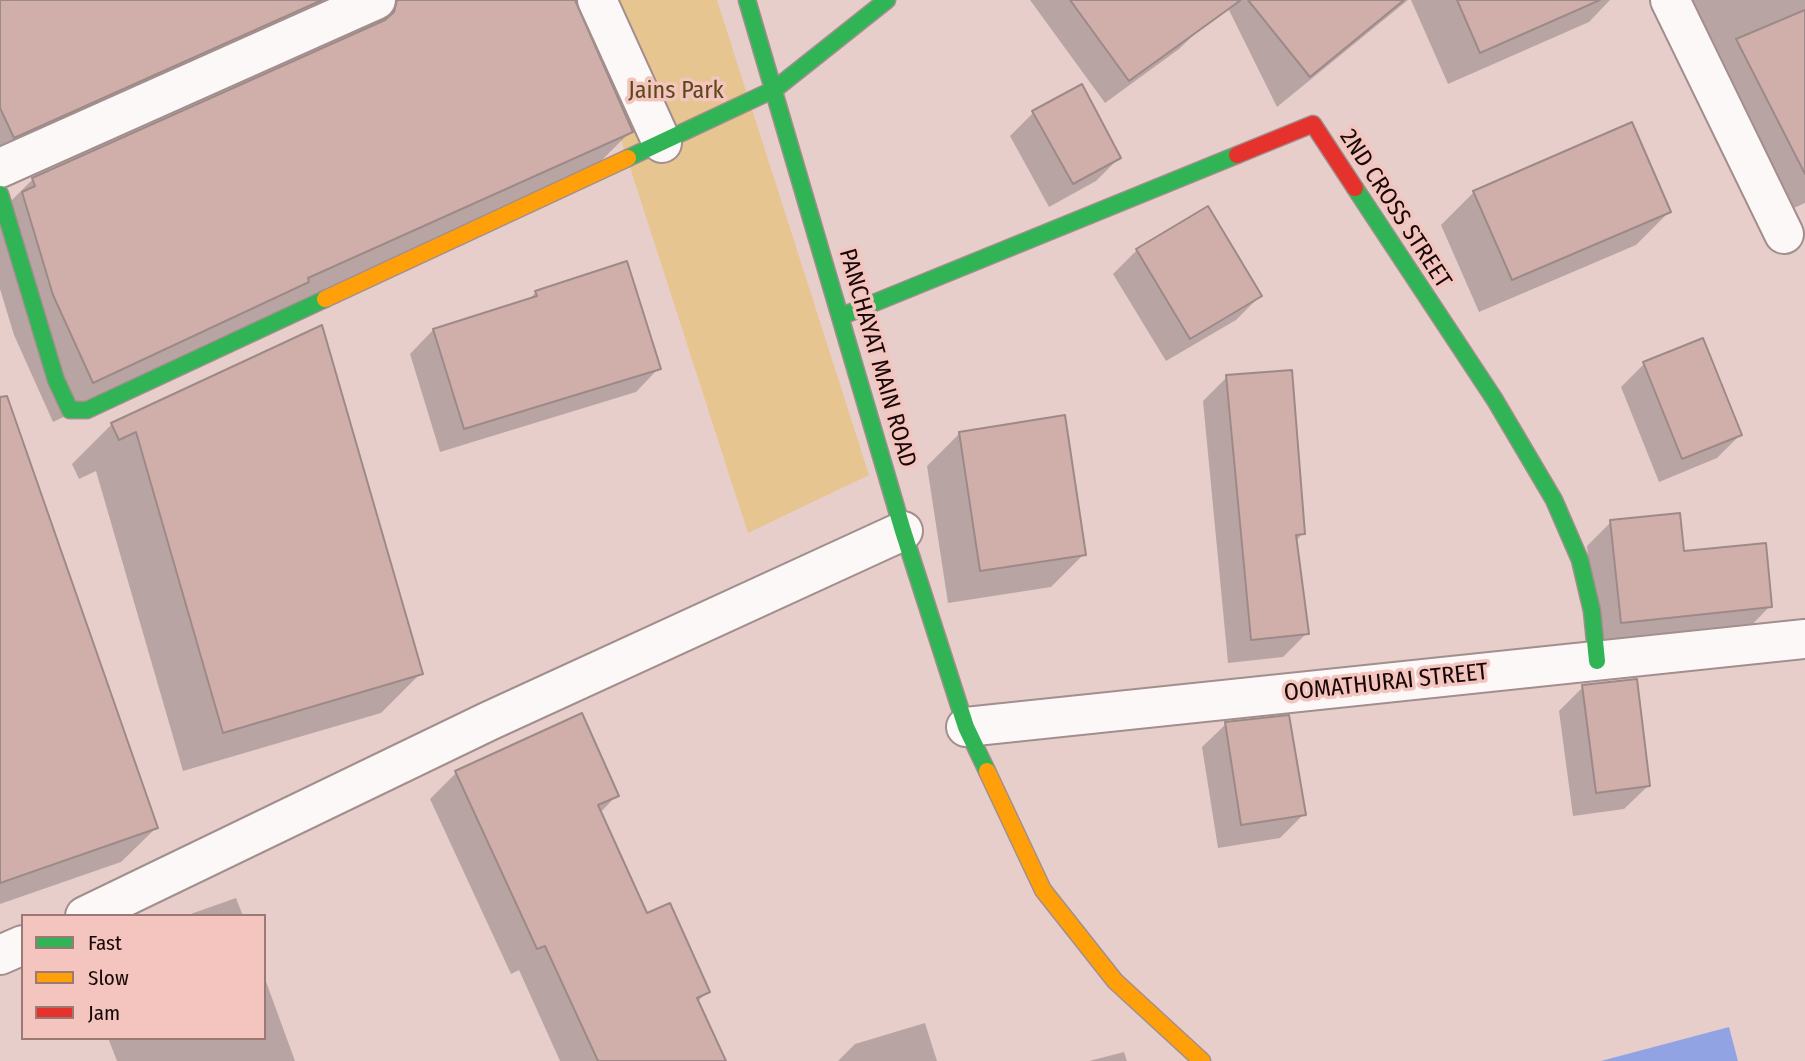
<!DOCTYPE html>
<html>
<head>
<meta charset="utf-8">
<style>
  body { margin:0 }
  #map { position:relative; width:1805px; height:1061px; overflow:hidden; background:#e7cecb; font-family:"Fira Sans Condensed",sans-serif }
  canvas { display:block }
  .legend { position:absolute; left:21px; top:914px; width:245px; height:126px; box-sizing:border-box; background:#f4c4be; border:2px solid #9c7975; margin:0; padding:9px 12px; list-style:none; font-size:21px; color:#170807 }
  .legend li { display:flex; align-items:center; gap:14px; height:35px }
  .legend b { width:35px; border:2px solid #9c7975 }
</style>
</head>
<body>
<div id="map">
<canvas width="1805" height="1061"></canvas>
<ul class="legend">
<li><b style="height:9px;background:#30b455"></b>Fast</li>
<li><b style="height:9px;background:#ff9f0a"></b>Slow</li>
<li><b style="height:9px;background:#e5322d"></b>Jam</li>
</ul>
</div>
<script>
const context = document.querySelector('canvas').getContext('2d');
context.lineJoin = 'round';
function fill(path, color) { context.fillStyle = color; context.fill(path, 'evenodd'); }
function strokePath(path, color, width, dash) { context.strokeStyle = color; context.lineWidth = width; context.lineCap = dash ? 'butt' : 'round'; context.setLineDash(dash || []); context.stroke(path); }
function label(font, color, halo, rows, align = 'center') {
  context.font = font + ' "Fira Sans Condensed",sans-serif'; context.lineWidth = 7; context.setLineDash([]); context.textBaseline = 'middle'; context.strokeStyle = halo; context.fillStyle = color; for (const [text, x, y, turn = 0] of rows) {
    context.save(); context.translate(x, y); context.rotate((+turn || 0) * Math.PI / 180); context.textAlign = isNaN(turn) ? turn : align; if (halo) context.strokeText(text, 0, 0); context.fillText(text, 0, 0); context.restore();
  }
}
fill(new Path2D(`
  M 576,0 L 717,0 L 869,475 L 748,533 Z`), '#e6c591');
fill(new Path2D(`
  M 1729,1027 L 1738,1061 L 1601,1061 Z`), '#92a3e4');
fill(new Path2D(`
  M 0,0 L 574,0 L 631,131 L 591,171 L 53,422 L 14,335 L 0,289 L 0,212 L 33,179 L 357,32 L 350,22 L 0,165 Z
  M 1030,0 L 1184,0 L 1203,26 L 1179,49 L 1105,103 Z
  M 1224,0 L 1408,0 L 1277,107 Z
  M 1411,0 L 1610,0 L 1589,22 L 1448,84 Z
  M 1661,0 L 1805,0 L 1805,203 L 1772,218 Z
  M 1033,113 L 1119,158 L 1096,181 L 1049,207 L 1010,136 Z
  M 1474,192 L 1669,212 L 1636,245 L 1479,312 L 1441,225 Z
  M 1137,250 L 1260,296 L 1236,320 L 1166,361 L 1113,274 Z
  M 536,292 L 659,368 L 636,392 L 440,452 L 410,354 L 433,330 L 528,301 Z
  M 321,327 L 421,673 L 381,713 L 183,771 L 96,471 L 79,479 L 72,464 L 112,424 Z
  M 1644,364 L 1740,435 L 1717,458 L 1659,482 L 1621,387 Z
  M 1227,377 L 1303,533 L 1295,542 L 1307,633 L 1283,657 L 1228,663 L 1203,401 Z
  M 960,433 L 1084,554 L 1051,587 L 948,603 L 927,466 Z
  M 0,467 L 156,828 L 121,862 L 0,904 Z
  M 1611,522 L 1682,553 L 1770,606 L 1747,630 L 1598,646 L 1587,546 Z
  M 1583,687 L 1648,786 L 1624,809 L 1573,816 L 1559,711 Z
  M 1226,724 L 1304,814 L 1280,838 L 1218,848 L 1202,747 Z
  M 456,773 L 617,795 L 600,813 L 646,915 L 708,991 L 697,1002 L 724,1061 L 560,1061 L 519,970 L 511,974 L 430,799 Z
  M 236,898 L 243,916 L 185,916 Z
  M 264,976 L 295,1061 L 117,1061 L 108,1038 L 264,1038 Z
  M 925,1023 L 937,1061 L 838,1061 L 855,1044 Z
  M 1124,1052 L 1127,1061 L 1089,1061 Z`), '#0003');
const building = new Path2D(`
  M 0,0 L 322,0 L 14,138 L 0,108 Z
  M 397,0 L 575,0 L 633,132 L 308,278 L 309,282 L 93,383 L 53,295 L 22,192 L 35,186 L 32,178 L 385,20 L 394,12 Z
  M 1070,0 L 1241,0 L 1129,81 Z
  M 1248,0 L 1404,0 L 1310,77 Z
  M 1457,0 L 1600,0 L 1480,53 Z
  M 1805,10 L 1805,174 L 1736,39 Z
  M 1082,84 L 1121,158 L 1073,184 L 1032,111 Z
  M 1632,122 L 1671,212 L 1512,280 L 1473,191 Z
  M 1208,206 L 1262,296 L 1190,339 L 1136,249 Z
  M 627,261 L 661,369 L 464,429 L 433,329 L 537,296 L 535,291 Z
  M 322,325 L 423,674 L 223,733 L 136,432 L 119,440 L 111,423 Z
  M 1703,338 L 1742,435 L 1682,459 L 1643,362 Z
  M 1292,370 L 1305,534 L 1296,535 L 1309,634 L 1251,640 L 1226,375 Z
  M 7,396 L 158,828 L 0,883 L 0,397 Z
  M 1065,415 L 1086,555 L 980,571 L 959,432 Z
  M 1680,513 L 1684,551 L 1766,543 L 1772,607 L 1621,623 L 1610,520 Z
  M 1637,679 L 1650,786 L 1596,793 L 1582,685 Z
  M 582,713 L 619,796 L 598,805 L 647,913 L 670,903 L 710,992 L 697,998 L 726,1061 L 598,1061 L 545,946 L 537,949 L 455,771 Z
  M 1289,715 L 1306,815 L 1241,825 L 1225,722 Z`);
fill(building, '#d0afab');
strokePath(building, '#9d8a88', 2);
const street = new Path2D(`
  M 597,0 L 662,143
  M 1670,0 L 1784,234
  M 0,168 L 376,0
  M 966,727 L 1805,639
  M 85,916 L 489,721 L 903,531
  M 0,955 L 23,945`);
const fast = new Path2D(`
  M 747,0 L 903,531 L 966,727 L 987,771
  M 628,158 L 775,89 L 887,0
  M 1355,188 L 1495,400 L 1554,500 L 1580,560 L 1592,611 L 1597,661
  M 0,194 L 56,380 L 70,410 L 87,410 L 325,299
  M 842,316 L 1237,155`);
const slow = new Path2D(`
  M 325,299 L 628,158
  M 987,771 L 1043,890 L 1115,981 L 1202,1061`);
const jam = new Path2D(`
  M 1237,155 L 1313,124 L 1355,188`);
strokePath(street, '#a28f8d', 42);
strokePath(fast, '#a28f8d', 19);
strokePath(slow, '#a28f8d', 19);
strokePath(jam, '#a28f8d', 19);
strokePath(street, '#fbf8f7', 38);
strokePath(fast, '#30b455', 16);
strokePath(slow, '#ff9f0a', 16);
strokePath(jam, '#e5322d', 16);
label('24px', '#5c4919', '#f4c4be', [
  ["Jains Park",676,91]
]);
label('24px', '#170807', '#f4c4be', [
  ["2ND CROSS STREET",1395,209,57],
  ["PANCHAYAT MAIN ROAD",877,358,74],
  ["OOMATHURAI STREET",1386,683,-6]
]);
</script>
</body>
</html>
